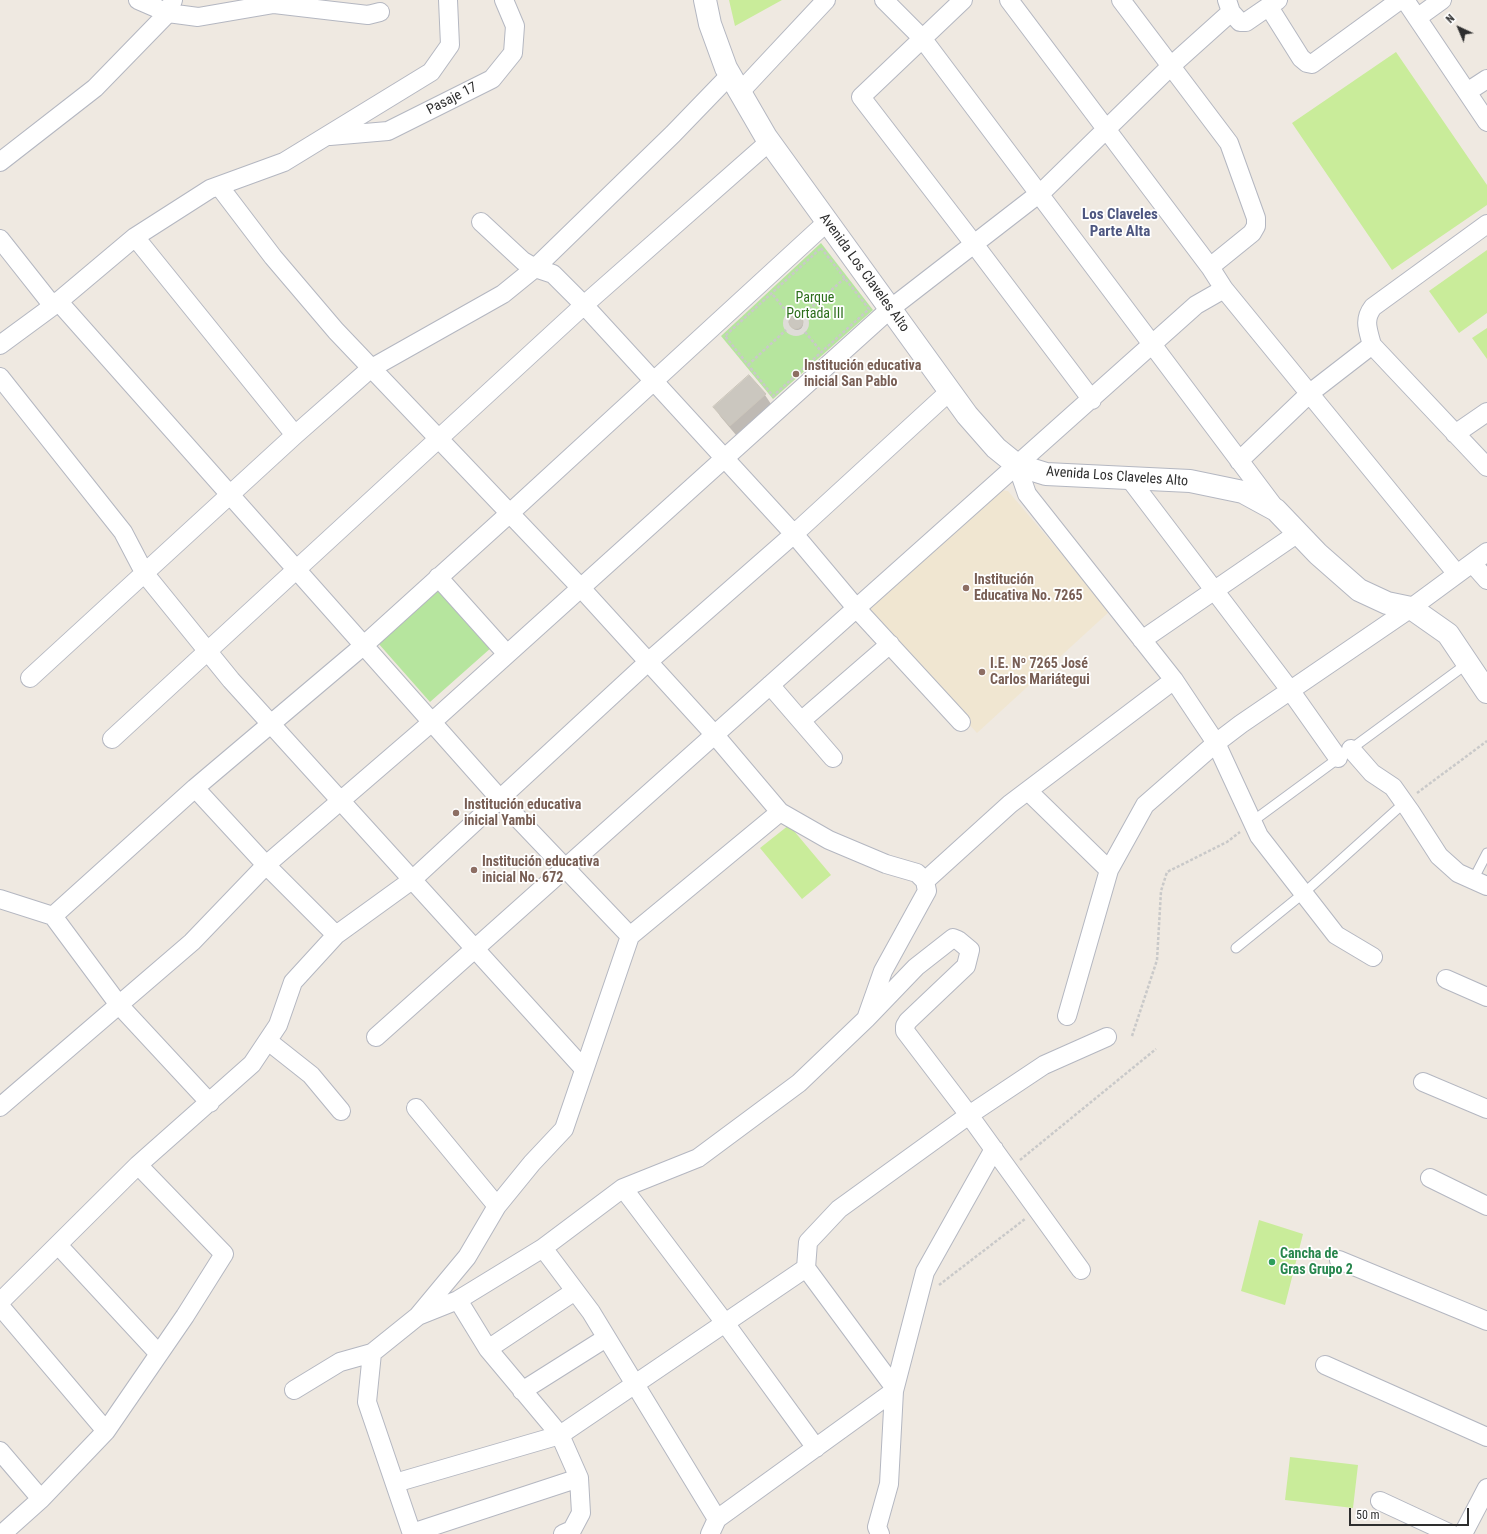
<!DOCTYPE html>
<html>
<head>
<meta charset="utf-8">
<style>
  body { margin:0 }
  #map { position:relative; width:1487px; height:1534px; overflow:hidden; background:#efe9e1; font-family:"Roboto Condensed",sans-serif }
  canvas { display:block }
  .north { position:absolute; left:1439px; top:8px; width:40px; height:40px; -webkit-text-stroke:3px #fff; paint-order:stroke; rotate:316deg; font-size:11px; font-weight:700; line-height:16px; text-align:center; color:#2e2e2e }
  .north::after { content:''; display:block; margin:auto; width:14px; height:18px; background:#2e2e2e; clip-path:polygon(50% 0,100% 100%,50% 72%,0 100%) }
  .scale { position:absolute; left:1349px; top:1508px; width:120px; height:18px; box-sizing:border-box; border:2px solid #2e2e2e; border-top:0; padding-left:5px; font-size:12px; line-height:14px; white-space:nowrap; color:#2e2e2e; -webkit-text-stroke:3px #fff; paint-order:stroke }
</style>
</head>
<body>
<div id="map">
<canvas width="1487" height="1534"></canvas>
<div class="north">N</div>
<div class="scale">50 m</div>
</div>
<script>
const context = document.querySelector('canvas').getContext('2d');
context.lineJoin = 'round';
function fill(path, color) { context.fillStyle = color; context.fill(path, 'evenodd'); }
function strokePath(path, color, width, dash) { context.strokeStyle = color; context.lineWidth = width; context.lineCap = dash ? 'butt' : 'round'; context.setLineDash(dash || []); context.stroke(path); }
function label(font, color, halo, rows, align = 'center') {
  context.font = font + ' "Roboto Condensed",sans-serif'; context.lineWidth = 3.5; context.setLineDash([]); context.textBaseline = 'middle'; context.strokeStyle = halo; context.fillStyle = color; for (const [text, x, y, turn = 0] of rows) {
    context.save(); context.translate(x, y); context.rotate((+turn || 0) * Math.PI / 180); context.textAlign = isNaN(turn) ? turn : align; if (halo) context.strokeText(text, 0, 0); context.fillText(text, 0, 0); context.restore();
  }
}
fill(new Path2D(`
  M 998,490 L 1008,491 L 1110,611 L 977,733 L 864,610 Z`), '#f0e6d1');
fill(new Path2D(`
  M 821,243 L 873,310 L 773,399 L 721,336 Z
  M 440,588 L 492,647 L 430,702 L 378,643 Z`), '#b6e59e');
fill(new Path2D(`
  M 729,0 L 782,0 L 735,26 Z
  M 1396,52 L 1487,185 L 1487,205 L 1392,270 L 1292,123 Z
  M 1487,250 L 1487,313 L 1459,333 L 1429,291 Z
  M 1487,328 L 1487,359 L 1472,338 Z
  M 789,825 L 831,875 L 802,899 L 760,848 Z
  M 1259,1220 L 1303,1234 L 1285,1305 L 1241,1291 Z
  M 1290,1457 L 1358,1465 L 1353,1508 L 1285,1500 Z`), '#c9ec9a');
fill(new Path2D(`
  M783 323a13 13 0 1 1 26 0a13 13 0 1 1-26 0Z`), '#dfdcd8');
fill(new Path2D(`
  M791 324a6 6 0 1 1 12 0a6 6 0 1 1-12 0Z
  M 749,377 L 765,395 L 771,404 L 736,435 L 720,416 L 715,407 Z`), '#0003');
const building = new Path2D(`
  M789 322a7 7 0 1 1 14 0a7 7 0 1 1-14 0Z
  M 749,375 L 766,394 L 730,426 L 713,407 Z`);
fill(building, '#cbc7bf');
strokePath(building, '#cbc5ba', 1);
const service = new Path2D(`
  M 1253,821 L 1468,663
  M 1473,880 L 1487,853
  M 1236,948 L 1305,892 L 1404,803`);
const minor = new Path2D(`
  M 138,0 L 168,13 L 198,17 L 274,4 L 368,15 L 380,12
  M 884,0 L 922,38 L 1275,508
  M 963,0 L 861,97 L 974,244 L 1092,400
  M 1009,0 L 1210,267 L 1224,289 L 1457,574
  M 1121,0 L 1229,143 L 1256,218 L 1256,226 L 1252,233 L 1210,267
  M 1227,0 L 1231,12 L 1240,22 L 1246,22 L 1278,0
  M 1405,0 L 1487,122
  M 1269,7 L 1301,58 L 1307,63 L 1312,64 L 1400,0
  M 1417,18 L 1442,0
  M 740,92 L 826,0
  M 1467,92 L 1487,79
  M 330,136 L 388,131 L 492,79 L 513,53 L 515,26 L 504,0
  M 0,162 L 95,88 L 168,13 L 173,0
  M 219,186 L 273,257 L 336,331 L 581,588 L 714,734 L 780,812 L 829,840 L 886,864 L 917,873 L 925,881 L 927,891 L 883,971 L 866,1019
  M 481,222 L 523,261 L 535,268 L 553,274 L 584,305 L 794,534 L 857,609 L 961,722
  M 1487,224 L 1373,307 C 1363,320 1368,330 1372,345 L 1487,467
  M 135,237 L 295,435
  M 0,239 L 53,306
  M 58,301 L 509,809 L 630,936
  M 0,345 L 53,306 L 135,237 L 210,189 L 284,162 L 431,72 L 450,45 L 448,0
  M 0,377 L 123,532 L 145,574 L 231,680 L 584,1069
  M 1455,434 L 1487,412
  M 1239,461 L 1310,393 L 1372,345
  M 1017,465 L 1027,494 L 1174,680 L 1216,743 L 1259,836 L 1336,935 L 1373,957
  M 1129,478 L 1290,690 L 1338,758
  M 1472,563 L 1487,580
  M 438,577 L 507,654
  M 1142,640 L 1298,533
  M 30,678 L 295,435 L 370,369 L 503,294 L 535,268 L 673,134 L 730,75
  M 770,685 L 833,758
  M 801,721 L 890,644
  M 112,739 L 584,305 L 769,142
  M 1351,749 L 1372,773 L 1393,787 L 1410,811 L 1439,856 L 1458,873 L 1487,886
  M 195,788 L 266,865 L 336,935
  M 1028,791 L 1109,870
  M 925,881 L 1010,804 L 1174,680
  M 0,899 L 53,916 L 119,1005 L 210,1103
  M 53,916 L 195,788 L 363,646 L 510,513 L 827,222
  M 1446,979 L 1487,997
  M 1067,1016 L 1109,870 L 1145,805 L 1216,743 L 1241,724 L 1411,608 L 1487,552
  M 376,1037 L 1196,305 L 1224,289
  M 268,1041 L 311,1075 L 341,1111
  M 1423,1082 L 1487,1109
  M 0,1107 L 192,942 L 266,865 L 432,722 L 890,309 L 1045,189 L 1172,65 L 1231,12
  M 416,1108 L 497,1206
  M 1430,1178 L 1487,1206
  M 623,1188 L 725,1323 L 816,1448
  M 58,1245 L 159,1354
  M 543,1248 L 591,1312 L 717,1519
  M 1339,1260 L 1487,1321
  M 806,1268 L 894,1387
  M 458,1300 L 488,1349 L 560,1435 L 579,1478 L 581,1513 L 572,1530 L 563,1534
  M 0,1302 L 138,1165 L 252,1064 L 278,1025 L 293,982 L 336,935 L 412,880 L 648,662 L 794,534 L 950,391
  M 0,1306 L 106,1431
  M 418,1316 L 458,1300 L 543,1248 L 623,1188 L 698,1158 L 799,1083 L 866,1019 L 916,967 L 953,938 L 958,940 L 970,950 L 966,966 L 908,1021 L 905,1026 L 905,1031 L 969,1115 L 1081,1270
  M 488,1349 L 575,1291
  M 1325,1365 L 1487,1437
  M 294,1390 L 340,1362 L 372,1353
  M 522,1391 L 606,1338
  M 0,1451 L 41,1499
  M 395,1483 L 560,1435 L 806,1268 L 808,1242 L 839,1209 L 969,1115 L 1044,1065 L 1107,1037
  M 1380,1501 L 1451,1534
  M 412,1533 L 579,1478
  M 2,1534 L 41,1499 L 106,1431 L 185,1316 L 224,1254 L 138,1165
  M 412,1534 L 367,1402 L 372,1353 L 418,1316 L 467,1257 L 497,1206 L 532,1163 L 564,1129 L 630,936 L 780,812
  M 710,1534 L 717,1519 L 894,1391
  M 880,1534 L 877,1527 L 889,1484 L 894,1391 L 925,1272 L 994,1149
  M 1463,1534 L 1487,1488`);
const tertiary = new Path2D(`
  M 705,0 L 710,24 L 726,68 L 766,137 L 967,415 L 996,448 L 1017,465 L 1046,474 L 1190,481 L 1243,492 L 1276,510 L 1318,554 L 1359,590 L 1387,603 L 1411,608 L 1448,634 L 1487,692`);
strokePath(service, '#b4b7c1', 11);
strokePath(minor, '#b4b7c1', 20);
strokePath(tertiary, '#b4b7c1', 24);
strokePath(new Path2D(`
  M 821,248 L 869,309 L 773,396 L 725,336 Z
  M 773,295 L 788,313
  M 805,313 L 845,278
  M 805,332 L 820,350
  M 748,365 L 786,330
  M 1417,793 L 1487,741
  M 1132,1036 L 1157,960 L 1161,891 L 1167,872 L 1227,842 L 1240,832
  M 1020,1160 L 1156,1049
  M 939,1285 L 1025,1219`), '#c9c9c9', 2.5, [3, 2]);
strokePath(service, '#fff', 9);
strokePath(minor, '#fff', 18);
strokePath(tertiary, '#fff', 22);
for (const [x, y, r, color] of [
  [796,374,4,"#8d6e63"],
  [966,588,4,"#8d6e63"],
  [982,672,4,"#8d6e63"],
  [456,813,4,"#8d6e63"],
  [474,870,4,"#8d6e63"],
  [1272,1262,4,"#2e9e5b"]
]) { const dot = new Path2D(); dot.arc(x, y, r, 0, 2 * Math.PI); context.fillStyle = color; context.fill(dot); strokePath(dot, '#fff', 1.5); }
label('14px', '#2e2e2e', '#fff', [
  ["Pasaje 17",452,99,-27],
  ["Avenida Los Claveles Alto",864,273,54],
  ["Avenida Los Claveles Alto",1117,477,4]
]);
label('14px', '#2c6e1b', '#fff', [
  ["Parque",815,298],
  ["Portada III",815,314]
]);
label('bold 14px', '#785e54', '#fff', [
  ["Institución educativa",804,366],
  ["inicial San Pablo",804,382],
  ["Institución",974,580],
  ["Educativa No. 7265",974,596],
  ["I.E. Nº 7265 José",990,664],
  ["Carlos Mariátegui",990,680],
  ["Institución educativa",464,805],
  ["inicial Yambi",464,821],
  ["Institución educativa",482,862],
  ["inicial No. 672",482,878]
], 'left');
label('bold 14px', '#27864d', '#fff', [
  ["Cancha de",1280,1254],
  ["Gras Grupo 2",1280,1270]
], 'left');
label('bold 15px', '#4d5680', '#fff', [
  ["Los Claveles",1120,215],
  ["Parte Alta",1120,232]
]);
</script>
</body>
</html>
